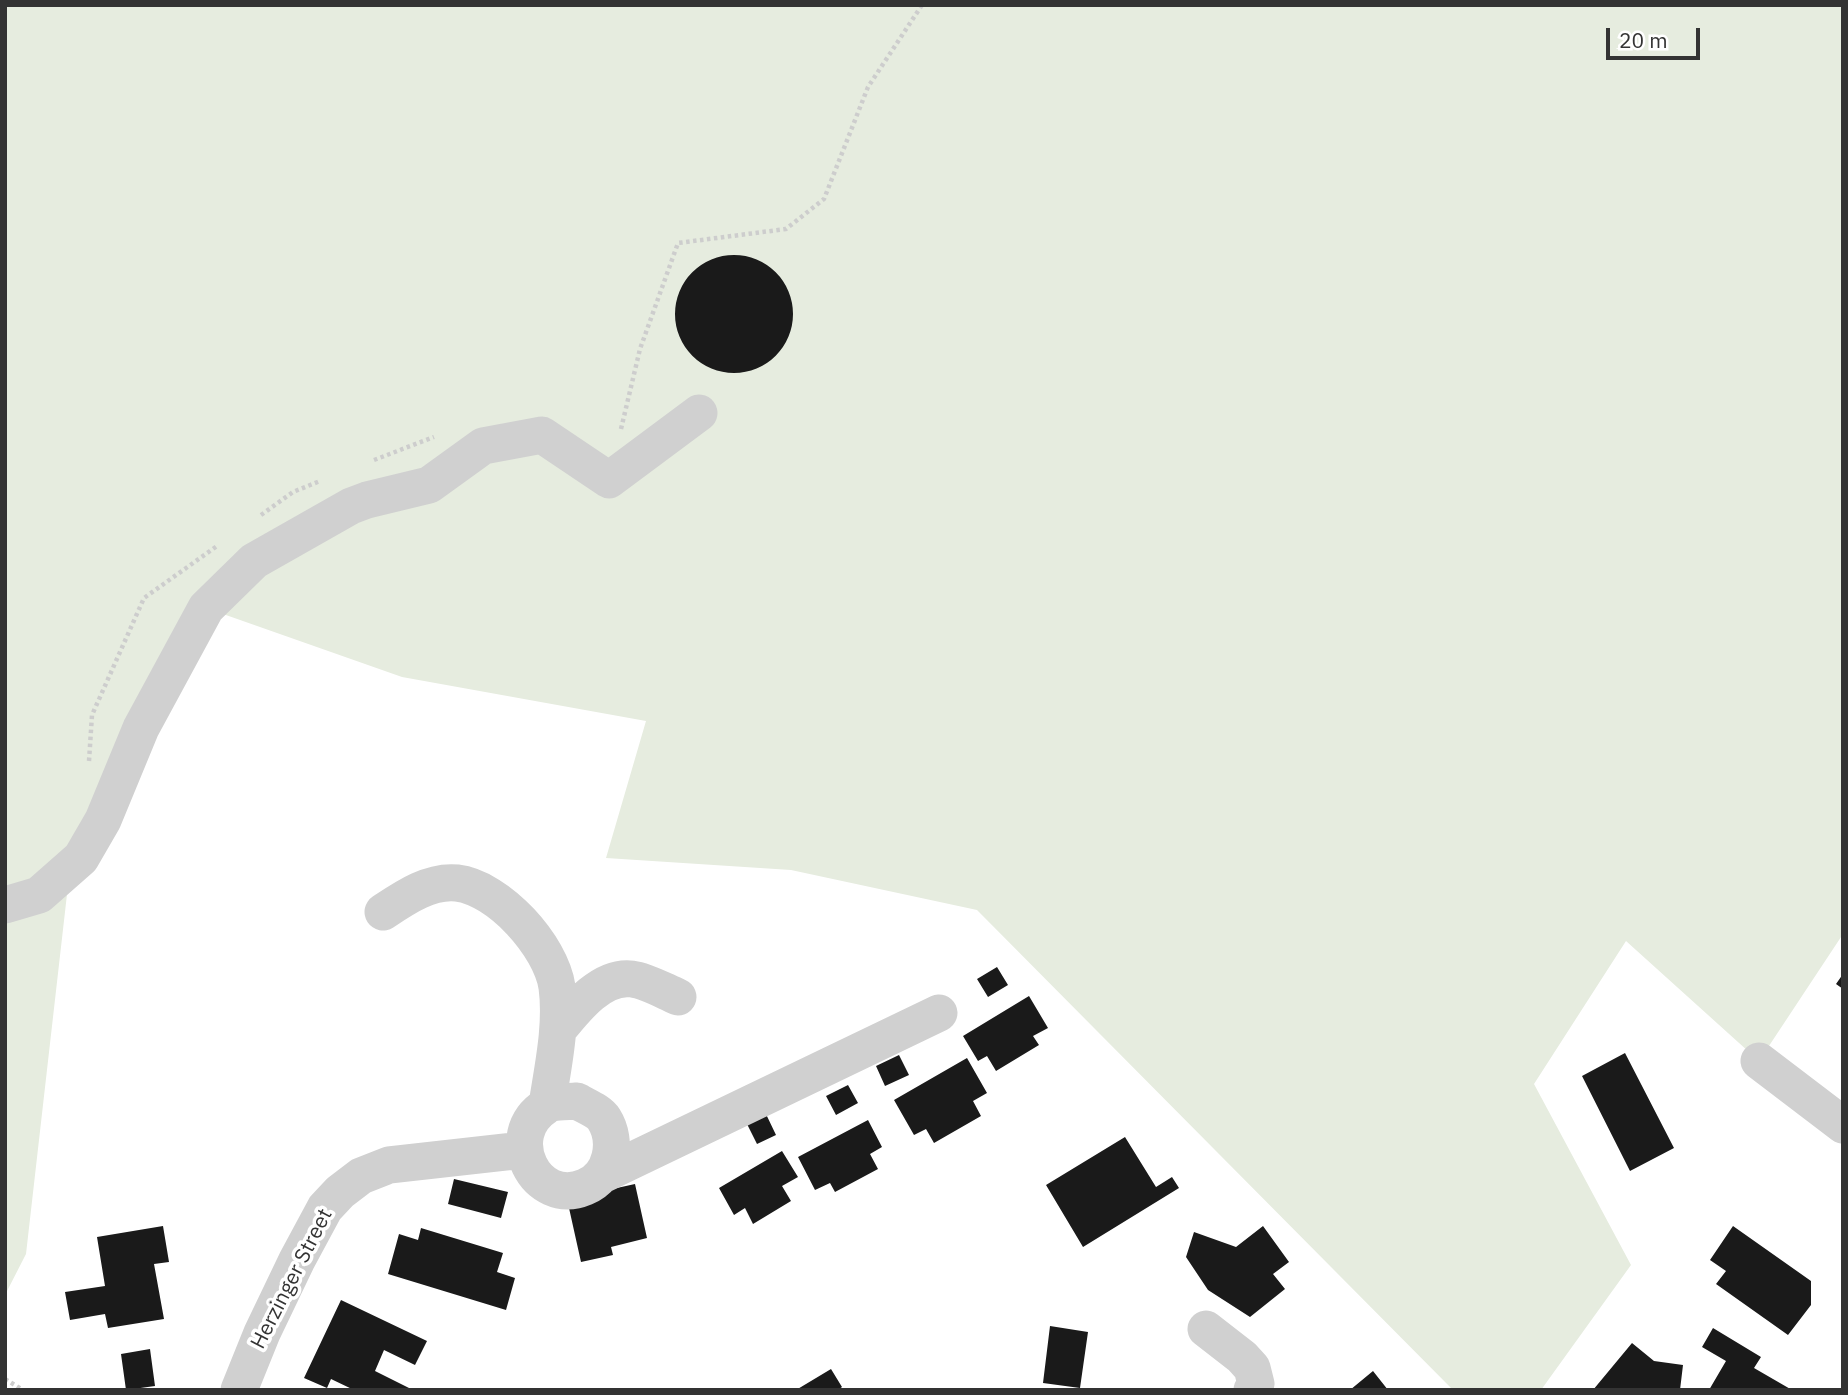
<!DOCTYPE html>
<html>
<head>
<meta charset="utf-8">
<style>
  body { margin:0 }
  #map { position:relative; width:1848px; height:1395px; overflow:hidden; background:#fff; font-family:"IBM Plex Sans",sans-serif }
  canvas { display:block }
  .frame { position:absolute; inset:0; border:7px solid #333; pointer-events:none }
  .scale { position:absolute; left:1606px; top:28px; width:94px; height:32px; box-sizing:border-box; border:4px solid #333; border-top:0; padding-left:9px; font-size:21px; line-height:24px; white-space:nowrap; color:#333; -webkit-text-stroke:5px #fff; paint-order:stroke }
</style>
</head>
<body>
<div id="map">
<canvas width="1848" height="1395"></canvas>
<div class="frame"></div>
<div class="scale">20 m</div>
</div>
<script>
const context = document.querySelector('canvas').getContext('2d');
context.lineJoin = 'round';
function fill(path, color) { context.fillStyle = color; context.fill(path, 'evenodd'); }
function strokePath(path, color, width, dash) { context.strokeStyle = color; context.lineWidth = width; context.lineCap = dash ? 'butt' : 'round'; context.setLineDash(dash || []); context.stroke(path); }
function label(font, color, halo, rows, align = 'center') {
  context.font = font + ' "IBM Plex Sans",sans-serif'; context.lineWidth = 7; context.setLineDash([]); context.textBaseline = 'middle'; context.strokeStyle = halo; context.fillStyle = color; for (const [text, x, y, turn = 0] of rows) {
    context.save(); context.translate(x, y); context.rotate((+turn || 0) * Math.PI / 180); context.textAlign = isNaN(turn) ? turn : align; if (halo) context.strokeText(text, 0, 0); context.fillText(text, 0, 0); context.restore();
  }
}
fill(new Path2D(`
  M 5,5 L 1843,5 L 1843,934 L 1759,1061 L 1626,941 L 1534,1084 L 1631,1265 L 1541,1390 L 1453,1390 L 977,910 L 791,870 L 606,858 L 646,721 L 402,677 L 206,608 L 70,868 L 26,1254 L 5,1295 Z`), '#e6ecdf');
fill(new Path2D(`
  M675 314a59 59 0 1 1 118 0a59 59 0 1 1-118 0Z
  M 997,967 L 1008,985 L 988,997 L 977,979 Z
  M 1843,974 L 1843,989 L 1836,984 Z
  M 1029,996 L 1048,1028 L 1033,1036 L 1039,1045 L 996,1071 L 987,1056 L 978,1061 L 963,1036 Z
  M 1625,1053 L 1674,1148 L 1630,1171 L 1582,1076 Z
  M 899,1055 L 909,1075 L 885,1086 L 876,1066 Z
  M 967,1058 L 987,1093 L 973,1101 L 981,1116 L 934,1143 L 926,1129 L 914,1135 L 894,1100 Z
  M 848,1085 L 858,1103 L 836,1115 L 826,1096 Z
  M 765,1112 L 776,1135 L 757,1144 L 746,1122 Z
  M 868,1120 L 882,1147 L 870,1154 L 878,1169 L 835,1192 L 830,1183 L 815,1190 L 798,1157 Z
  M 1125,1137 L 1156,1187 L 1172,1177 L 1179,1188 L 1083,1247 L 1046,1185 Z
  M 782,1151 L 798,1177 L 782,1186 L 791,1201 L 753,1224 L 745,1208 L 734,1215 L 719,1188 Z
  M 454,1179 L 508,1192 L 501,1218 L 448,1204 Z
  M 635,1184 L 647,1238 L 611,1247 L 613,1255 L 581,1262 L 567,1199 Z
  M 163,1226 L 169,1262 L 154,1264 L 164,1319 L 108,1328 L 105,1314 L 70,1320 L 65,1292 L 105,1286 L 97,1237 Z
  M 1263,1226 L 1289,1262 L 1273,1274 L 1285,1289 L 1250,1317 L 1208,1290 L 1186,1257 L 1194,1232 L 1236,1247 Z
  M 1733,1226 L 1811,1281 L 1811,1305 L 1788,1335 L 1716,1284 L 1726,1271 L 1710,1260 Z
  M 421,1228 L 503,1253 L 497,1272 L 515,1278 L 506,1310 L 388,1274 L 399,1234 L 418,1240 Z
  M 341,1300 L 427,1341 L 415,1365 L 384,1350 L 375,1371 L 413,1390 L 354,1390 L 331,1379 L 327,1388 L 304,1378 Z
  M 1050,1326 L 1088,1332 L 1080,1388 L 1043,1383 Z
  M 1713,1328 L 1761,1357 L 1754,1368 L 1792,1390 L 1709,1390 L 1726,1361 L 1702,1347 Z
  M 1632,1343 L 1654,1361 L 1683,1365 L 1680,1390 L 1593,1390 Z
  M 150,1349 L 155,1386 L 126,1390 L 121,1354 Z
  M 831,1369 L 842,1387 L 838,1390 L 796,1390 Z
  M 1373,1371 L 1388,1390 L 1350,1390 Z`), '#1a1a1a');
strokePath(new Path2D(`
  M 621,429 L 640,349 L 678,243 L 786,229 L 824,199 L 868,87 L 922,5
  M 374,460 L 434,437
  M 261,515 L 293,492 L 320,481
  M 89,761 L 92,715 L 144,598 L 217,546
  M 5,1379 L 23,1390`), '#cdcdcd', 4.5, [3.5, 3.5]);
strokePath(new Path2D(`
  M 5,905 L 39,895 L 81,858 L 103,820 L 141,728 L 206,608 L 254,561 L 351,506 L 367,500 L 429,485 L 483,446 L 542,435 L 609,480 L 699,413
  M 383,912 C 404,898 430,880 457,883 C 499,888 551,946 557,987 C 562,1026 553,1066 547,1105
  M 558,1030 C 575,1009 601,975 632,979 C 647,981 664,991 678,997
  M 1759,1061 L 1843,1125
  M 577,1101 C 585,1106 599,1111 604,1119 C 618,1141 612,1176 585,1187 C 535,1208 500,1135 546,1106 C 553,1101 568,1102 577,1101 Z
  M 602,1175 L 939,1013
  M 1206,1329 L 1242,1357 L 1252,1368 L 1256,1384 L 1252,1390
  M 239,1390 L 262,1333 L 297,1260 L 325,1208 L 340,1192 L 361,1176 L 389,1165 L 523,1150`), '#d0d0d0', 37);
label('21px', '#333', '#fff', [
  ["Herzinger Street",292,1279,-63]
]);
</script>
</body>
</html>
